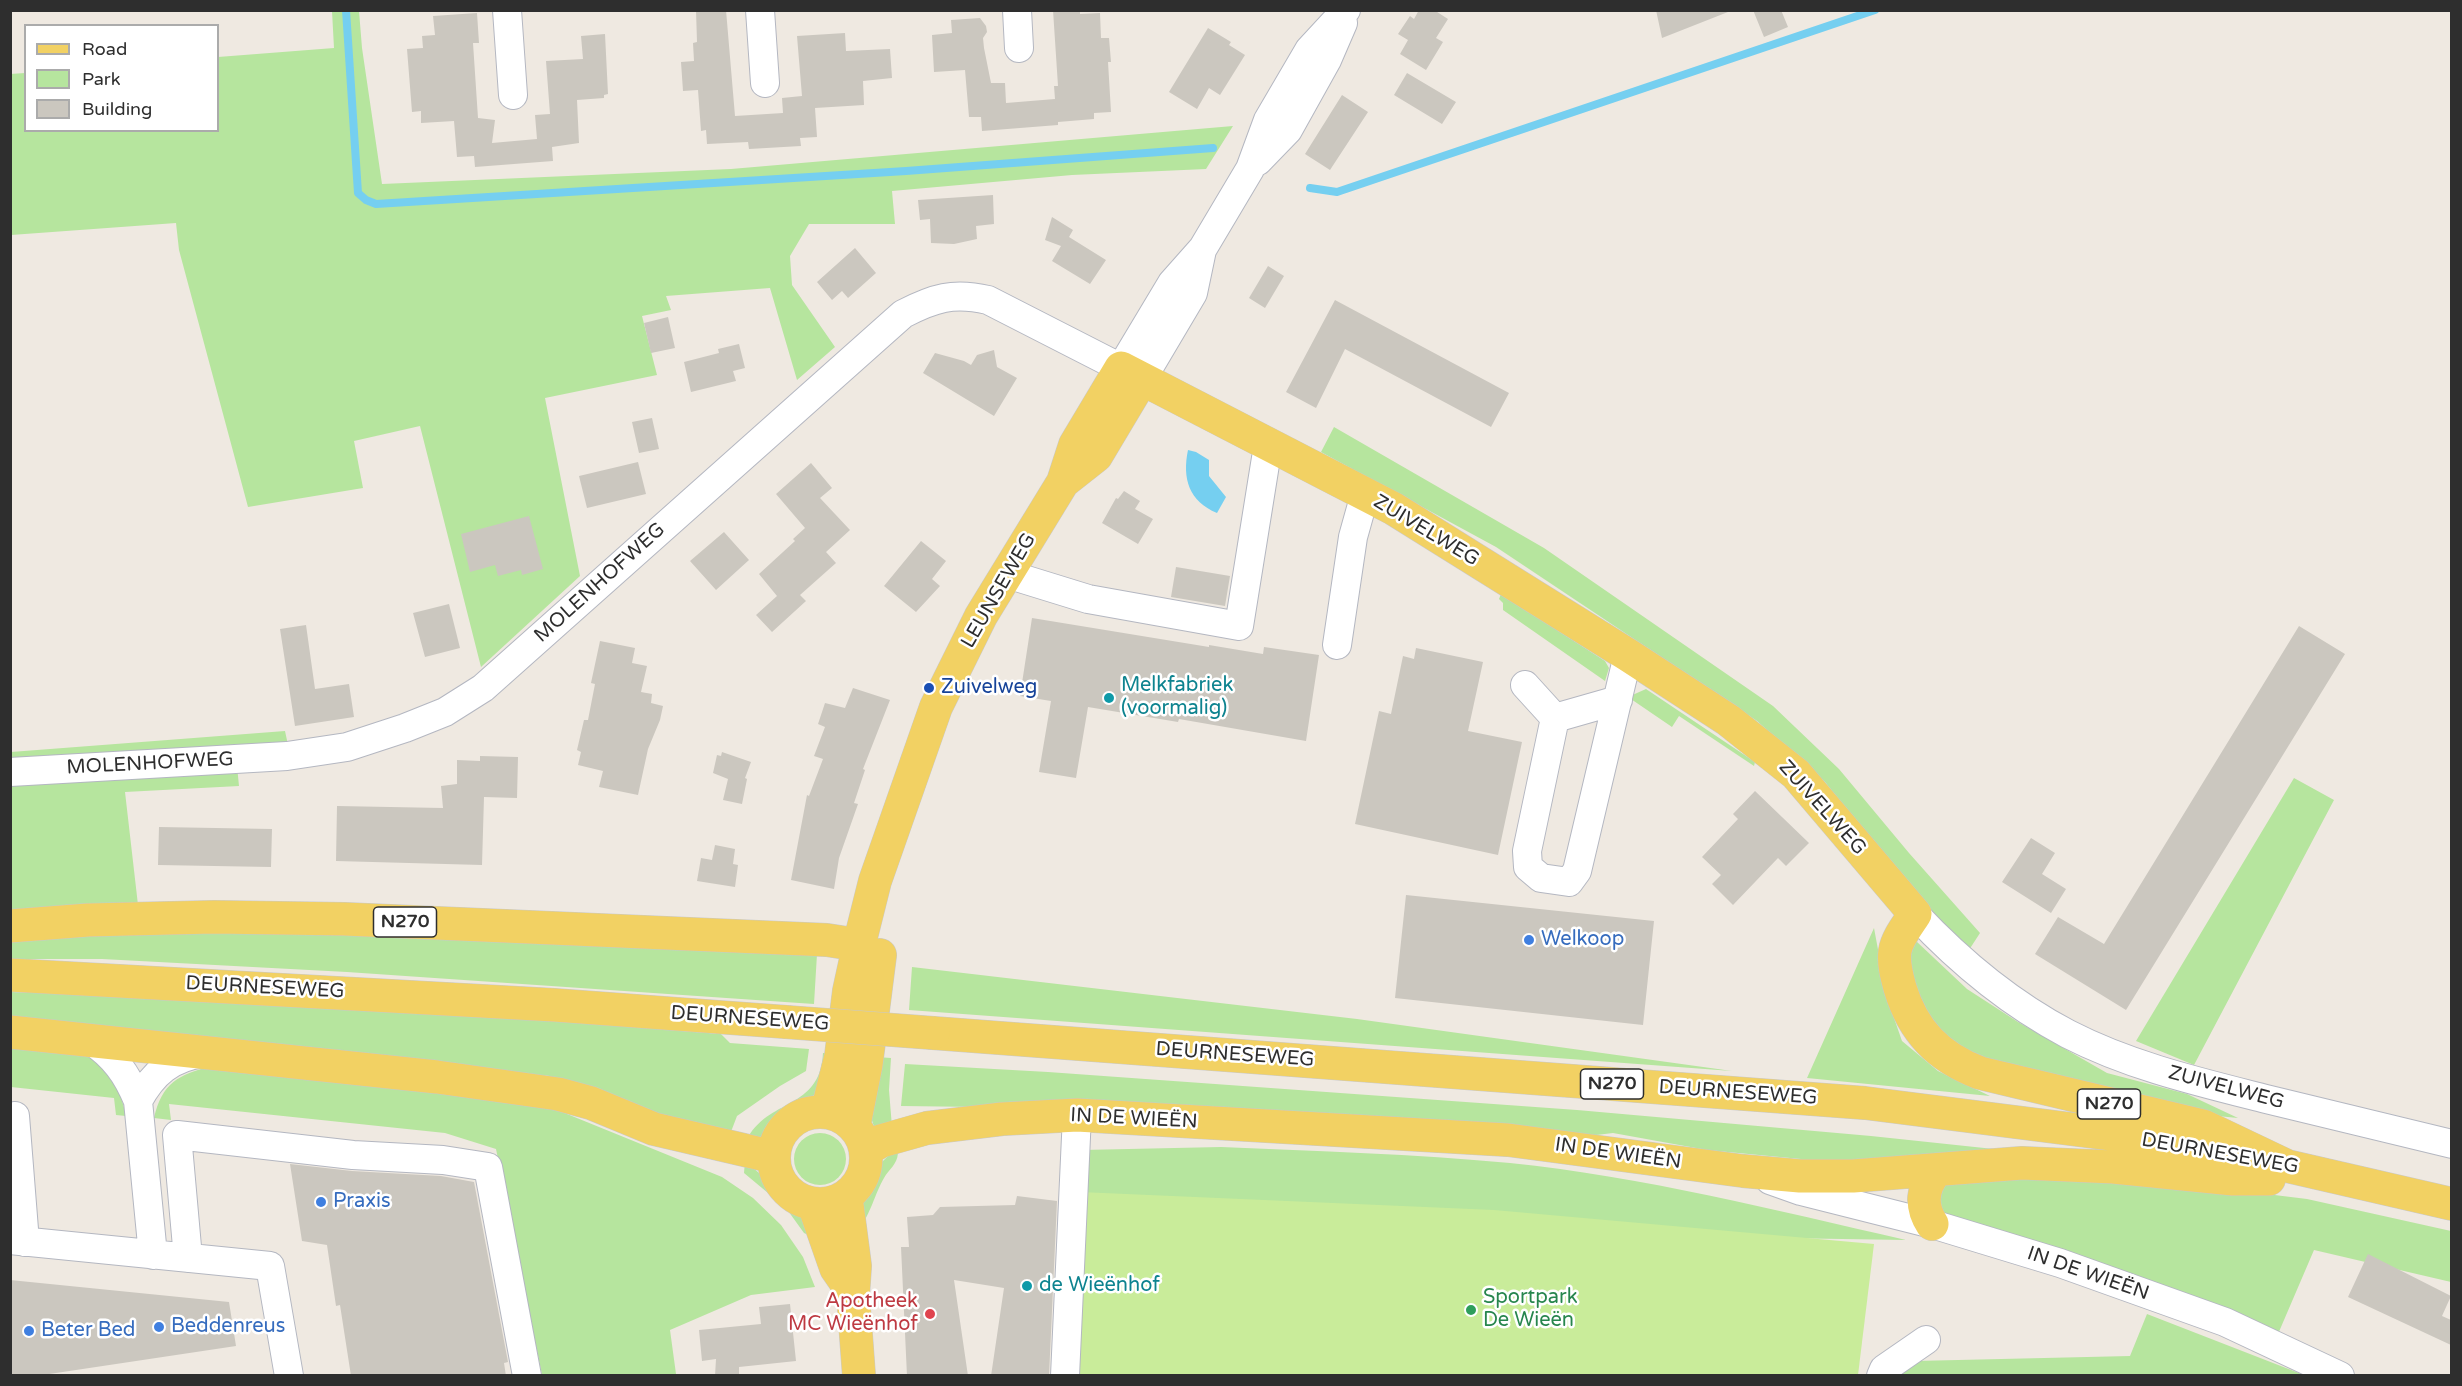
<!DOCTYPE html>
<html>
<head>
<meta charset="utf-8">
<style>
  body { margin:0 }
  #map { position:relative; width:2462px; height:1386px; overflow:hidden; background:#efe9e1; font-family:"Varela Round",sans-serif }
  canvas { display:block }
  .frame { position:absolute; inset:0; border:12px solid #2e2e2e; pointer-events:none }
  .legend { position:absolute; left:24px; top:24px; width:195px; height:108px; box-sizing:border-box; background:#fff; border:2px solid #ababab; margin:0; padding:8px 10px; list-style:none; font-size:18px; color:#2e2e2e }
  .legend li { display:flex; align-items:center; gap:12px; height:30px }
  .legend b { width:30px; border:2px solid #ababab }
</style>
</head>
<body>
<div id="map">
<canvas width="2462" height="1386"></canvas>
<div class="frame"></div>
<ul class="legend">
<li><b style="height:8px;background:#f2d163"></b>Road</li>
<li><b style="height:16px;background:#b6e59e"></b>Park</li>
<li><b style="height:16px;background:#cbc7bf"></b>Building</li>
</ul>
</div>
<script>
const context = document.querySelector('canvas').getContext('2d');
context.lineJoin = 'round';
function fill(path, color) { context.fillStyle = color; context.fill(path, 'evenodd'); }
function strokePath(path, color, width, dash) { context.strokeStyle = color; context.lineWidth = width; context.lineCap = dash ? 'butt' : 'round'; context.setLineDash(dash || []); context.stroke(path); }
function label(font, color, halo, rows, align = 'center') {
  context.font = font + ' "Varela Round",sans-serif'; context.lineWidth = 5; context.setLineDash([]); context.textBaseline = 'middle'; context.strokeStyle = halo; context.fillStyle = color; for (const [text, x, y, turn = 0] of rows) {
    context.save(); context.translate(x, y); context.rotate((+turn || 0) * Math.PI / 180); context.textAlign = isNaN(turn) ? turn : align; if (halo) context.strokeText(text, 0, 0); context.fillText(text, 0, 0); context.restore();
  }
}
fill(new Path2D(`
  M 332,11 L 359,11 L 362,48 L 382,184 L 731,169 L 1233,126 L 1206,169 L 1072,175 L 892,191 L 895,224 L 809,224 L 790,256 L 792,285 L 835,347 L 797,380 L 770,288 L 666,296 L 671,310 L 642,316 L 657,375 L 545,398 L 580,576 L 481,667 L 420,426 L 354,441 L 363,488 L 248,507 L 179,250 L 176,223 L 11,235 L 10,74 L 25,73 L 26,130 L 218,130 L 218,57 L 334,48 Z
  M 1334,427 L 1544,548 L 1773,706 L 1839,769 L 1909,853 L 1980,933 L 1969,950 L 1918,900 L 1825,782 L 1757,721 L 1496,547 L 1321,452 Z
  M 1501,594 L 1605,661 L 1609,668 L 1605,681 L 1503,610 L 1503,603 L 1499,599 Z
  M 1646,689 L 1755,762 L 1754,766 L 1679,716 L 1672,727 L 1628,697 Z
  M 285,731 L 288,745 L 11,764 L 11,752 Z
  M 237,766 L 239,786 L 125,792 L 138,905 L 11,915 L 11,780 Z
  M 2294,778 L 2334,800 L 2194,1065 L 2136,1041 Z
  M 1874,928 L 1887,998 L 1902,1041 L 1938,1071 L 1990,1096 L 1807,1078 Z
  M 324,932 L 817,954 L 814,1004 L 347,972 L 102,959 L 11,959 L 10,938 L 110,934 Z
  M 1916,941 L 1967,989 L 2018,1022 L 2107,1073 L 2187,1094 L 2238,1118 L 2197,1114 L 1975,1059 L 1925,1018 L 1905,963 Z
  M 912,967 L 1357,1019 L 1732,1071 L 909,1010 Z
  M 11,992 L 154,996 L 430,1011 L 721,1034 L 730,1043 L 809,1049 L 806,1071 L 780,1086 L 737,1116 L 729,1137 L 549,1076 L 230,1043 L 11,1024 Z
  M 10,1044 C 32,1048 71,1050 90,1057 C 111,1064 122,1096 126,1116 L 116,1115 L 114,1098 L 11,1087 Z
  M 823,1053 L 834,1053 C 828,1066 823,1086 813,1096 C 792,1118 777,1111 763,1144 L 746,1141 C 768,1097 820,1111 823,1053 Z
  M 877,1057 L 891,1058 L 889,1090 L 892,1127 L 875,1130 L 869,1111 Z
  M 905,1064 L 1048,1072 L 1577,1110 L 1871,1136 L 2041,1154 L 1832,1162 L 1707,1150 L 1613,1133 L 1588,1136 L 1059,1108 L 901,1106 Z
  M 211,1066 L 540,1103 L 722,1177 L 753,1198 L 781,1225 L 803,1257 L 815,1287 L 751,1295 L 670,1330 L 676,1374 L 542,1375 L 496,1149 L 445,1133 L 169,1104 L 171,1120 L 154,1118 C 162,1083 178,1075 211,1066 Z
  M794 1159a26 26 0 1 1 52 0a26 26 0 1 1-52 0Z
  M 1221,1147 C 1317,1151 1414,1154 1510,1163 C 1644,1177 1775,1210 1906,1240 L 1778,1238 L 1075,1310 L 1082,1150 Z
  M 895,1149 L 898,1153 C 897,1165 889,1169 884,1178 C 875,1193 870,1216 860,1226 L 859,1206 L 882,1162 Z
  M 745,1161 L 766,1179 L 778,1198 L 799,1212 L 814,1225 L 815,1238 L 804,1233 L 786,1208 L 744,1173 Z
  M 1957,1175 L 2185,1184 L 2307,1199 L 2451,1231 L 2451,1282 L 2314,1250 L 2278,1334 L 1945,1221 L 1938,1191 Z
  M 2147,1314 L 2304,1375 L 1900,1376 L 1915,1361 L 2130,1356 Z`), '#b6e59e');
fill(new Path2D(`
  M 1080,1192 L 1494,1210 L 1874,1244 L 1858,1375 L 1072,1376 Z`), '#c9ec9a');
fill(new Path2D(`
  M 1188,450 L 1196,452 L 1209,460 L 1209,476 L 1226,497 L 1217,513 C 1189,501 1182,479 1188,450 Z`), '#75cff0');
strokePath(new Path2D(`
  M 346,10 L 358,193 L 366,200 L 376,204 L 906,171 L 1213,148
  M 1310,188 L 1337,192 L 1875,10`), '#75cff0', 8);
fill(new Path2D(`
  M 696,10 L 726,10 L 735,116 L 783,113 L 782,98 L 802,96 L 797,36 L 845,33 L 846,51 L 890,49 L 892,78 L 863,81 L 864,105 L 815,108 L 817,137 L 800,138 L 801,146 L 749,149 L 748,142 L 707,144 L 706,130 L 701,131 L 698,90 L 683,91 L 681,62 L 694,61 L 693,43 L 697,42 Z
  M 1053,10 L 1080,10 L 1080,14 L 1100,13 L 1101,38 L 1109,38 L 1111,62 L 1108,62 L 1111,112 L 1094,113 L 1094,119 L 1058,122 L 1058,125 L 982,131 L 981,117 L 969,117 L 965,70 L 934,72 L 932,35 L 952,33 L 951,20 L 980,18 L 986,26 L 987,32 L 983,38 L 984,48 L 991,83 L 1005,83 L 1006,103 L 1055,99 L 1054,86 L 1058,86 Z
  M 1419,10 L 1434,10 L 1448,19 L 1436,38 L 1443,42 L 1426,70 L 1400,54 L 1408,40 L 1398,34 L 1410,16 L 1414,19 Z
  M 1656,10 L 1728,10 L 1728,12 L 1662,38 Z
  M 1753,10 L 1781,10 L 1788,27 L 1764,37 Z
  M 477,13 L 479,43 L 473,43 L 478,118 L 495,120 L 492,143 L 537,139 L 535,115 L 550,114 L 546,61 L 583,59 L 581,36 L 605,34 L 608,94 L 604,95 L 604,98 L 577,100 L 579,143 L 552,147 L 553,161 L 475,167 L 474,156 L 457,157 L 454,121 L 421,123 L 421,111 L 412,112 L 407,49 L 423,48 L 422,36 L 435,35 L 433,16 Z
  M 1208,28 L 1231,42 L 1229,45 L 1245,55 L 1220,95 L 1209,88 L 1197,109 L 1169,92 Z
  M 1407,73 L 1456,102 L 1442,124 L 1394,95 Z
  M 1342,95 L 1368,112 L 1330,170 L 1305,154 Z
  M 993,195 L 994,224 L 976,226 L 977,239 L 954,244 L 931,243 L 930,219 L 920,220 L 918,200 Z
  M 1052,217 L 1073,230 L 1069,237 L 1106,260 L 1090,284 L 1052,261 L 1061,246 L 1045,240 Z
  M 855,248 L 876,273 L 848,298 L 842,291 L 832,300 L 817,282 Z
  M 1268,266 L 1284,276 L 1265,308 L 1249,298 Z
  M 1335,300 L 1509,393 L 1491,427 L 1345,349 L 1316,408 L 1286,392 Z
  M 668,317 L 675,348 L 651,353 L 644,323 Z
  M 739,344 L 745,368 L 733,371 L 736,381 L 691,392 L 684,362 L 719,353 L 718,349 Z
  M 994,350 L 997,367 L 1017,378 L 994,416 L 923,373 L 935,353 L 964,361 L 971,365 L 977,355 Z
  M 652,418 L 659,449 L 639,453 L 632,422 Z
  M 638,462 L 646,494 L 587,508 L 579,476 Z
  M 811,463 L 832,488 L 820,498 L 850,530 L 826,552 L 836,563 L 800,595 L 806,601 L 772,632 L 756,615 L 777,596 L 759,574 L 795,541 L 793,539 L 805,528 L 776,494 Z
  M 1124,491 L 1140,501 L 1135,509 L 1153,519 L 1138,544 L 1102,523 L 1116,498 L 1118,499 Z
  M 529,516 L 543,569 L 522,575 L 521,570 L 498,576 L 495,565 L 470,572 L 461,534 Z
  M 724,532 L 749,560 L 716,590 L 690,561 Z
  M 921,541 L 946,561 L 932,579 L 940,586 L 916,612 L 884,586 Z
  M 1176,567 L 1230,576 L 1225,606 L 1171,597 Z
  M 449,604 L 460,648 L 425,657 L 413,613 Z
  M 1032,618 L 1209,647 L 1209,645 L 1263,654 L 1264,647 L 1319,655 L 1306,741 L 1179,719 L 1178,722 L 1088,707 L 1076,778 L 1039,772 L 1051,701 L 1020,696 Z
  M 306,625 L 315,689 L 349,684 L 354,717 L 295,726 L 280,629 Z
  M 2299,626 L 2345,654 L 2126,1010 L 2035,954 L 2058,917 L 2104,944 Z
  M 600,641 L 635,648 L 632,663 L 647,666 L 641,692 L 652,694 L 651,703 L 663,706 L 660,720 L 648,749 L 638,795 L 599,787 L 603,771 L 578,765 L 581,752 L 577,750 L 584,720 L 588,720 L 595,684 L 591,683 Z
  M 1416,648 L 1483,662 L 1468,731 L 1522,742 L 1498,855 L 1355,824 L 1379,711 L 1391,714 L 1403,656 L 1414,659 Z
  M 853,688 L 890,700 L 863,769 L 865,770 L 854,803 L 858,804 L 839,858 L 834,889 L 791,880 L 807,795 L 809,796 L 823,759 L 814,756 L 825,727 L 818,724 L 825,703 L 845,708 Z
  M 722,752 L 751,762 L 745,778 L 747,779 L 742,804 L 723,800 L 728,779 L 713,773 L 717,755 L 721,756 Z
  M 480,756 L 518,757 L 517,798 L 484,797 L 482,865 L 336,861 L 337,806 L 443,808 L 441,786 L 457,784 L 457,760 L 480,761 Z
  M 1755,791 L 1809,843 L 1786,866 L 1778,858 L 1733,905 L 1712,884 L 1721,875 L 1702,857 L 1738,819 L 1733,814 Z
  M 159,827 L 272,829 L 271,867 L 158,865 Z
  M 2031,838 L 2055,853 L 2042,874 L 2066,889 L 2051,913 L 2002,882 Z
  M 715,845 L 735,849 L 733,864 L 738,865 L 735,887 L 697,881 L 701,858 L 712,860 Z
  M 1406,895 L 1654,921 L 1643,1025 L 1395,998 Z
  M 290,1164 L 352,1171 L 441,1176 L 474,1182 L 508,1362 L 504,1363 L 506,1376 L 351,1376 L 340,1305 L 336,1306 L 327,1245 L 302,1241 Z
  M 1017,1196 L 1057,1201 L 1049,1376 L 991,1376 L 1004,1288 L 954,1280 L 968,1376 L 907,1376 L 901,1247 L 909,1247 L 907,1217 L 933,1215 L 940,1207 L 1015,1205 Z
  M 2368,1254 L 2451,1296 L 2442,1316 L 2451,1320 L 2451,1345 L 2348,1297 Z
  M 10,1280 L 229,1302 L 236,1346 L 36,1376 L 10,1376 Z
  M 790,1304 L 796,1361 L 739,1367 L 739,1376 L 715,1376 L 716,1359 L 702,1361 L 699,1330 L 761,1324 L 759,1307 Z`), '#cbc7bf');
const minor = new Path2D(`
  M 507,10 L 513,95
  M 760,10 L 765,83
  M 1017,10 L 1019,48
  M 1258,161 L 1288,130 L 1327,60 L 1343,23
  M 1142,379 L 1193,293 L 1202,250
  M 1007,574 L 1088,599 L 1239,626 L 1266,458 L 1273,447
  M 1337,645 L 1353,537 L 1365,494
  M 1525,685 L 1555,718
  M 1618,700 L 1555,718 L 1527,851 L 1528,867 L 1541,878 L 1569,882 L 1577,871 L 1628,655
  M 10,772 L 287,756 L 347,747 L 405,728 L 445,712 L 483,688 L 903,314 C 934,298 953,292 988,300 L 1121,368 L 1172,283 L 1203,248 L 1250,169 L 1268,120 L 1309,50 L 1346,10
  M 1915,914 C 1959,961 2011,1004 2068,1034 C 2130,1066 2199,1082 2266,1099 C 2328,1114 2390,1129 2452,1144
  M 90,1040 C 114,1056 127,1074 138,1101 L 153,1255
  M 138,1101 C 153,1073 171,1058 203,1053
  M 15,1116 L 25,1242
  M 1770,1180 L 1801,1191 L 1932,1224 L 2060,1263 L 2225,1322 L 2340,1376
  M 10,1240 L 270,1266 L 289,1376
  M 188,1258 L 177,1135 L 353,1155 L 443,1160 L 488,1167 L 527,1376
  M 1065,1376 L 1077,1115
  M 1881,1376 L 1884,1369 L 1926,1340`);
const major = new Path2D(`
  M 1063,482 L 1096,456 L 1142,379
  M 10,926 L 88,920 L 214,917 L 344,919 L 827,940 L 859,945 L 869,959 L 877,977
  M 10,975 L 554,1005 L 786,1022
  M 10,1032 L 437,1077 L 558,1094 L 591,1103 L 654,1129 L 774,1157
  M 933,1033 L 1865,1103 L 2110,1134 L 2287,1166 L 2452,1204
  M774 1158a46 46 0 1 1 92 0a46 46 0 1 1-92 0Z
  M 827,1112 L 841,1056 L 849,991 L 859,945 L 875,881 L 936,707 L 981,616 L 1063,482 L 1075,445 L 1121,368 L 1394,509 L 1628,655 L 1728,720 L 1796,774 L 1915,914 C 1908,925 1897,938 1895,951 C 1893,963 1897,977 1900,988 C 1913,1031 1938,1057 1980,1073 L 2203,1126 L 2287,1166
  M 854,1125 L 866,1065 L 880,955
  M 866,1150 L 881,1141 L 927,1128 L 1002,1119 L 1077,1115 L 1508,1140 L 1743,1171 L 1800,1176 L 1853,1176 L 2022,1163 L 2113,1167 L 2233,1179 L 2269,1179
  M 846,1197 L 855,1266 L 853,1295 L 859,1376
  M 814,1205 L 836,1268 L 845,1281
  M 1932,1224 C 1920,1206 1922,1187 1936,1171`);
strokePath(minor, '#b4b7c1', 30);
strokePath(major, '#c9c9c9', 34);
strokePath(minor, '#fff', 28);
strokePath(major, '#f2d163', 33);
const majorBridge = new Path2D(`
  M 786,1022 L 933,1033`);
strokePath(majorBridge, '#c9c9c9', 34, []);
strokePath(majorBridge, '#f2d163', 33);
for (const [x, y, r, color] of [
  [929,688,6,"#1a4fb4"],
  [1109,698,6,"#0f9aa8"],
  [1529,940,6,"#3f7fe0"],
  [321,1202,6,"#3f7fe0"],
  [1027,1286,6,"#0f9aa8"],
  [1471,1310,6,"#2e9e5b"],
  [930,1314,6,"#e0444e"],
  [159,1327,6,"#3f7fe0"],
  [29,1331,6,"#3f7fe0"]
]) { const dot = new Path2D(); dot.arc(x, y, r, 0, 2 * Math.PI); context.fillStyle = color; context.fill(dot); strokePath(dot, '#fff', 2); }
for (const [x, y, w] of [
  [405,922,63],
  [1612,1084,63],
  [2109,1104,63]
]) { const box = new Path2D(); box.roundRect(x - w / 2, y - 15, w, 30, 4.5); context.fillStyle = '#fff'; context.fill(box); strokePath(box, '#2e2e2e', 1.5); }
label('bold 18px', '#2e2e2e', null, [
  ["N270",405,922],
  ["N270",1612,1084],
  ["N270",2109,1104]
]);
label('20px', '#2e2e2e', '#fff', [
  ["ZUIVELWEG",1426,531,31],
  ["MOLENHOFWEG",600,583,-42],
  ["LEUNSEWEG",999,591,-60],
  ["MOLENHOFWEG",150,764,-3],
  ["ZUIVELWEG",1822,808,48],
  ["DEURNESEWEG",265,988,3],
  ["DEURNESEWEG",750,1019,4],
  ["DEURNESEWEG",1235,1055,4],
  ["ZUIVELWEG",2226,1088,15],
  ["DEURNESEWEG",1738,1093,4],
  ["IN DE WIEËN",1134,1119,3],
  ["IN DE WIEËN",1618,1154,8],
  ["DEURNESEWEG",2220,1154,10],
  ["IN DE WIEËN",2088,1274,19]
]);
label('20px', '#0d838f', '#fff', [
  ["Melkfabriek",1121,686],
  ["(voormalig)",1121,709],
  ["de Wieënhof",1039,1286]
], 'left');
label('20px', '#164399', '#fff', [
  ["Zuivelweg",941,688]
], 'left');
label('20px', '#366cbe', '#fff', [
  ["Welkoop",1541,940],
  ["Praxis",333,1202],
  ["Beddenreus",171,1327],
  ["Beter Bed",41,1331]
], 'left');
label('20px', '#27864d', '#fff', [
  ["Sportpark",1483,1298],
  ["De Wieën",1483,1321]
], 'left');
label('20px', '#be3a42', '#fff', [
  ["Apotheek",918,1302],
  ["MC Wieënhof",918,1325]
], 'right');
</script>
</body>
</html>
